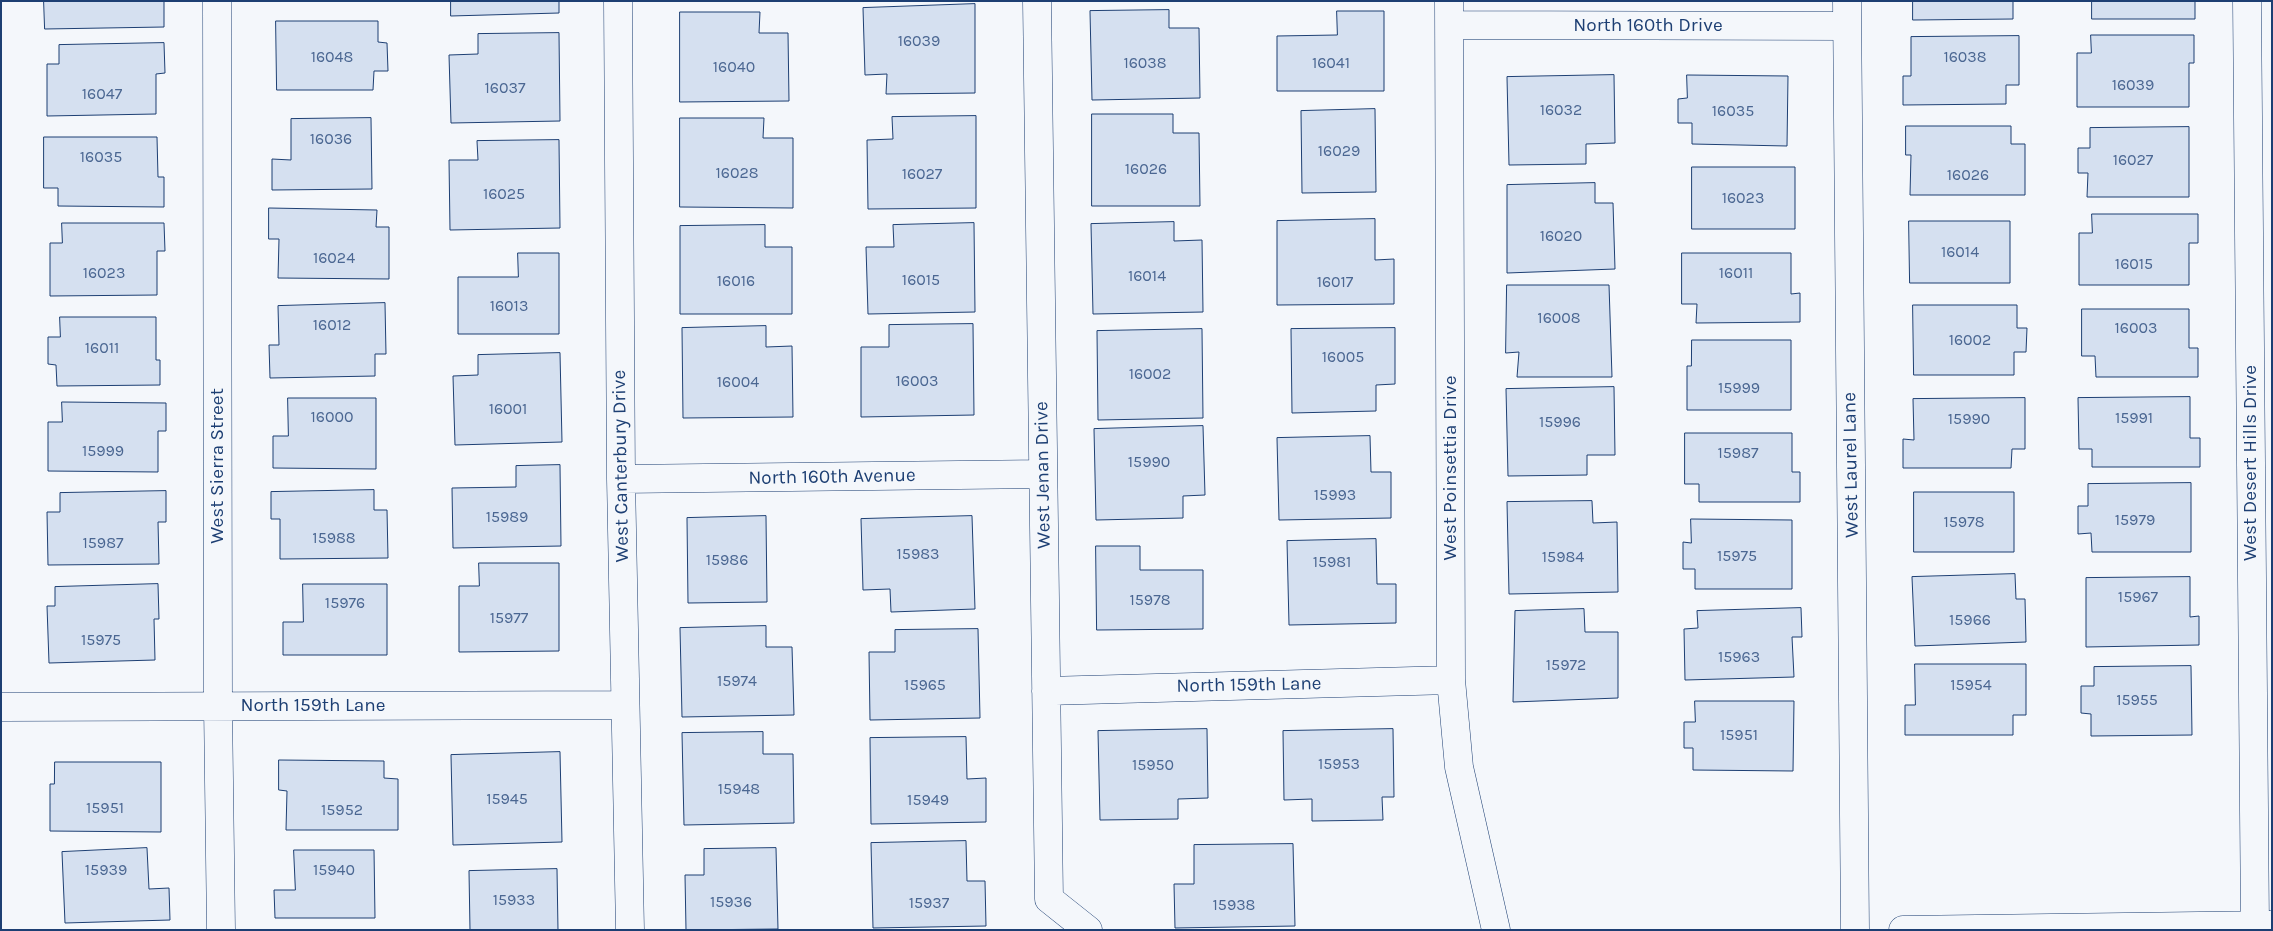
<!DOCTYPE html>
<html>
<head>
<meta charset="utf-8">
<style>
  body { margin:0 }
  #map { position:relative; width:2273px; height:931px; overflow:hidden; background:#f4f7fb; font-family:Karla,sans-serif }
  canvas { display:block }
  .frame { position:absolute; inset:0; border:2px solid #1d3f73; pointer-events:none }
</style>
</head>
<body>
<div id="map">
<canvas width="2273" height="931"></canvas>
<div class="frame"></div>
</div>
<script>
const context = document.querySelector('canvas').getContext('2d');
context.lineJoin = 'round';
function fill(path, color) { context.fillStyle = color; context.fill(path, 'evenodd'); }
function strokePath(path, color, width, dash) { context.strokeStyle = color; context.lineWidth = width; context.lineCap = dash ? 'butt' : 'round'; context.setLineDash(dash || []); context.stroke(path); }
function label(font, color, halo, rows, align = 'center') {
  context.font = font + ' Karla,sans-serif'; context.lineWidth = 4; context.setLineDash([]); context.textBaseline = 'middle'; context.strokeStyle = halo; context.fillStyle = color; for (const [text, x, y, turn = 0] of rows) {
    context.save(); context.translate(x, y); context.rotate((+turn || 0) * Math.PI / 180); context.textAlign = isNaN(turn) ? turn : align; if (halo) context.strokeText(text, 0, 0); context.fillText(text, 0, 0); context.restore();
  }
}
const building = new Path2D(`
  M 44,1 L 164,1 L 164,27 L 45,29 Z
  M 451,1 L 559,1 L 559,13 L 451,16 Z
  M 1913,1 L 2013,1 L 2013,19 L 1913,20 Z
  M 2092,1 L 2195,1 L 2195,19 L 2092,19 Z
  M 975,4 L 975,93 L 886,94 L 887,74 L 865,75 L 863,8 Z
  M 1169,10 L 1169,28 L 1199,28 L 1200,98 L 1092,100 L 1090,11 Z
  M 1337,11 L 1384,11 L 1384,91 L 1277,91 L 1277,36 L 1337,35 Z
  M 680,12 L 760,12 L 759,33 L 788,33 L 789,101 L 680,102 Z
  M 276,21 L 378,21 L 378,42 L 387,43 L 388,71 L 374,71 L 373,90 L 277,90 Z
  M 559,33 L 560,121 L 451,123 L 449,55 L 478,54 L 478,34 Z
  M 2091,35 L 2194,35 L 2194,63 L 2189,63 L 2189,107 L 2077,107 L 2077,53 L 2091,53 Z
  M 2019,36 L 2019,85 L 2006,85 L 2006,104 L 1903,105 L 1903,76 L 1911,76 L 1911,37 Z
  M 164,43 L 165,73 L 156,74 L 156,114 L 47,116 L 47,64 L 59,64 L 59,45 Z
  M 1614,75 L 1615,143 L 1586,144 L 1586,164 L 1509,165 L 1507,77 Z
  M 1687,75 L 1788,76 L 1787,146 L 1692,144 L 1692,123 L 1678,123 L 1678,99 L 1687,98 Z
  M 1375,109 L 1376,192 L 1302,193 L 1301,111 Z
  M 1092,114 L 1173,114 L 1173,133 L 1199,133 L 1200,206 L 1092,206 Z
  M 976,116 L 976,208 L 868,209 L 867,140 L 893,139 L 892,117 Z
  M 371,118 L 372,189 L 272,190 L 272,159 L 291,160 L 291,119 Z
  M 680,118 L 764,118 L 763,138 L 793,138 L 793,208 L 680,207 Z
  M 1906,126 L 2011,126 L 2011,144 L 2025,144 L 2025,195 L 1910,195 L 1911,155 L 1906,155 Z
  M 2189,127 L 2189,197 L 2087,197 L 2088,173 L 2078,173 L 2078,148 L 2090,148 L 2090,128 Z
  M 44,137 L 157,137 L 158,177 L 164,177 L 164,207 L 58,206 L 58,188 L 44,188 Z
  M 559,140 L 560,228 L 450,230 L 449,160 L 478,160 L 477,141 Z
  M 1692,167 L 1795,167 L 1795,229 L 1692,229 Z
  M 1595,183 L 1595,203 L 1613,203 L 1615,269 L 1507,273 L 1507,185 Z
  M 269,208 L 377,210 L 376,227 L 389,227 L 389,279 L 278,278 L 279,239 L 269,239 Z
  M 2092,214 L 2198,214 L 2198,243 L 2189,243 L 2189,285 L 2079,285 L 2079,233 L 2092,233 Z
  M 1375,219 L 1375,260 L 1394,259 L 1394,304 L 1277,305 L 1277,221 Z
  M 1909,221 L 2010,221 L 2010,283 L 1910,283 Z
  M 1174,222 L 1174,241 L 1202,240 L 1203,312 L 1093,314 L 1091,224 Z
  M 62,223 L 164,223 L 165,251 L 157,251 L 157,295 L 50,296 L 50,243 L 62,243 Z
  M 974,223 L 975,312 L 868,314 L 866,247 L 894,247 L 893,225 Z
  M 765,225 L 765,247 L 792,247 L 792,314 L 680,314 L 680,226 Z
  M 518,253 L 559,253 L 559,334 L 458,334 L 458,277 L 518,277 Z
  M 1682,253 L 1791,253 L 1791,294 L 1800,293 L 1800,322 L 1696,323 L 1697,304 L 1682,304 Z
  M 1507,285 L 1609,285 L 1612,377 L 1517,377 L 1519,352 L 1506,353 Z
  M 385,303 L 386,354 L 375,354 L 375,376 L 270,378 L 269,345 L 279,345 L 278,306 Z
  M 1913,305 L 2017,305 L 2017,328 L 2027,328 L 2026,352 L 2014,352 L 2014,375 L 1914,375 Z
  M 2082,309 L 2189,309 L 2189,348 L 2198,348 L 2198,377 L 2096,377 L 2095,356 L 2082,356 Z
  M 60,317 L 156,317 L 156,360 L 160,360 L 160,385 L 57,386 L 56,365 L 48,364 L 48,337 L 60,337 Z
  M 973,324 L 974,415 L 861,417 L 861,347 L 889,347 L 889,325 Z
  M 766,326 L 766,347 L 792,346 L 793,417 L 683,418 L 682,328 Z
  M 1395,328 L 1395,384 L 1376,385 L 1376,411 L 1292,413 L 1291,329 Z
  M 1202,329 L 1203,418 L 1098,420 L 1097,331 Z
  M 1692,340 L 1791,340 L 1791,410 L 1687,410 L 1687,366 L 1691,366 Z
  M 560,353 L 562,442 L 455,445 L 453,376 L 478,375 L 478,355 Z
  M 1614,387 L 1615,455 L 1587,455 L 1587,475 L 1508,476 L 1506,389 Z
  M 2190,397 L 2190,438 L 2200,438 L 2200,467 L 2092,467 L 2092,449 L 2079,449 L 2078,398 Z
  M 288,398 L 376,398 L 376,469 L 273,468 L 273,436 L 288,436 Z
  M 2025,398 L 2025,449 L 2012,449 L 2011,468 L 1903,468 L 1903,439 L 1914,440 L 1913,399 Z
  M 62,402 L 166,403 L 166,431 L 158,431 L 158,472 L 48,471 L 48,422 L 62,422 Z
  M 1203,426 L 1205,495 L 1183,496 L 1183,518 L 1096,520 L 1094,429 Z
  M 1685,433 L 1792,433 L 1792,472 L 1800,472 L 1800,502 L 1699,502 L 1699,484 L 1685,484 Z
  M 1370,436 L 1371,472 L 1391,472 L 1391,518 L 1279,520 L 1277,438 Z
  M 560,465 L 561,546 L 453,548 L 452,488 L 516,487 L 516,466 Z
  M 2191,483 L 2191,552 L 2092,552 L 2091,533 L 2078,534 L 2078,506 L 2088,506 L 2088,484 Z
  M 374,490 L 374,510 L 387,510 L 388,558 L 280,559 L 280,519 L 271,519 L 271,492 Z
  M 166,491 L 166,522 L 158,522 L 159,564 L 48,565 L 47,512 L 60,512 L 60,493 Z
  M 1914,492 L 2014,492 L 2014,552 L 1914,552 Z
  M 1592,501 L 1593,523 L 1617,522 L 1618,592 L 1509,594 L 1507,502 Z
  M 766,516 L 767,602 L 688,603 L 687,518 Z
  M 972,516 L 975,609 L 891,612 L 890,589 L 863,590 L 861,519 Z
  M 1691,519 L 1792,520 L 1792,589 L 1695,589 L 1695,569 L 1683,569 L 1683,542 L 1691,543 Z
  M 1376,539 L 1377,584 L 1396,584 L 1396,623 L 1289,625 L 1287,541 Z
  M 1096,546 L 1140,546 L 1140,570 L 1203,570 L 1203,629 L 1097,630 Z
  M 479,563 L 559,563 L 559,651 L 459,652 L 459,586 L 479,586 Z
  M 2015,574 L 2016,599 L 2025,599 L 2026,642 L 1915,646 L 1912,577 Z
  M 2190,577 L 2190,617 L 2199,616 L 2199,645 L 2086,647 L 2086,578 Z
  M 158,584 L 159,619 L 154,619 L 155,660 L 49,663 L 47,606 L 55,606 L 55,587 Z
  M 303,584 L 387,584 L 387,655 L 283,655 L 283,622 L 303,622 Z
  M 1801,608 L 1802,637 L 1792,637 L 1794,677 L 1685,680 L 1684,629 L 1698,628 L 1697,611 Z
  M 1584,609 L 1585,632 L 1618,632 L 1618,698 L 1513,702 L 1515,611 Z
  M 766,626 L 766,647 L 792,647 L 794,715 L 682,717 L 680,628 Z
  M 978,629 L 980,718 L 870,720 L 869,652 L 895,652 L 895,630 Z
  M 1915,664 L 2026,664 L 2026,715 L 2013,715 L 2013,735 L 1905,735 L 1905,705 L 1915,705 Z
  M 2191,666 L 2192,735 L 2091,736 L 2091,714 L 2081,713 L 2081,686 L 2094,686 L 2094,667 Z
  M 1695,701 L 1794,701 L 1793,771 L 1693,770 L 1693,748 L 1684,748 L 1684,722 L 1695,722 Z
  M 1207,729 L 1208,798 L 1178,799 L 1178,819 L 1100,820 L 1098,731 Z
  M 1393,729 L 1394,797 L 1382,797 L 1383,820 L 1312,821 L 1312,799 L 1284,800 L 1283,731 Z
  M 763,732 L 763,754 L 793,754 L 794,823 L 684,825 L 682,733 Z
  M 966,737 L 967,779 L 986,778 L 986,822 L 871,824 L 870,738 Z
  M 560,752 L 562,842 L 453,845 L 451,755 Z
  M 279,760 L 384,761 L 384,778 L 398,779 L 398,830 L 286,830 L 287,791 L 279,790 Z
  M 55,762 L 161,762 L 161,832 L 50,831 L 50,784 L 54,784 Z
  M 966,841 L 967,881 L 985,881 L 986,926 L 873,928 L 871,843 Z
  M 1293,844 L 1295,926 L 1175,928 L 1174,884 L 1194,884 L 1194,845 Z
  M 147,848 L 149,889 L 169,888 L 170,920 L 65,923 L 62,852 Z
  M 776,848 L 778,929 L 686,930 L 685,875 L 704,875 L 704,849 Z
  M 294,850 L 374,850 L 375,918 L 275,918 L 274,890 L 295,890 Z
  M 557,869 L 558,930 L 470,930 L 469,871 Z`);
fill(building, '#d5e0f0');
strokePath(building, '#1d3f73', 1);
const minor = new Path2D(`
  M 217,1 L 218,706 L 221,930
  M 618,1 L 621,479 L 630,930
  M 1037,1 L 1049,899 L 1088,930
  M 1449,1 L 1451,680 L 1459,767 L 1496,930
  M 1847,1 L 1855,930
  M 2247,1 L 2255,925
  M 1450,25 L 1847,26
  M 621,479 L 1043,474
  M 1046,691 L 1451,680
  M 1,707 L 625,705
  M 1903,930 L 2272,925`);
strokePath(minor, '#1d3f73', 29);
strokePath(minor, '#f4f7fb', 28);
label('16px', '#4b6792', null, [
  ["16039",919,41],
  ["16048",332,57],
  ["16038",1965,57],
  ["16038",1145,63],
  ["16041",1331,63],
  ["16040",734,67],
  ["16039",2133,85],
  ["16037",505,88],
  ["16047",102,94],
  ["16032",1561,110],
  ["16035",1733,111],
  ["16036",331,139],
  ["16029",1339,151],
  ["16035",101,157],
  ["16027",2133,160],
  ["16026",1146,169],
  ["16028",737,173],
  ["16027",922,174],
  ["16026",1968,175],
  ["16025",504,194],
  ["16023",1743,198],
  ["16020",1561,236],
  ["16014",1960,252],
  ["16024",334,258],
  ["16015",2134,264],
  ["16023",104,273],
  ["16011",1736,273],
  ["16014",1147,276],
  ["16015",921,280],
  ["16016",736,281],
  ["16017",1335,282],
  ["16013",509,306],
  ["16008",1559,318],
  ["16012",332,325],
  ["16003",2136,328],
  ["16002",1970,340],
  ["16011",102,348],
  ["16005",1343,357],
  ["16002",1150,374],
  ["16003",917,381],
  ["16004",738,382],
  ["15999",1739,388],
  ["16001",508,409],
  ["16000",332,417],
  ["15991",2134,418],
  ["15990",1969,419],
  ["15996",1560,422],
  ["15999",103,451],
  ["15987",1738,453],
  ["15990",1149,462],
  ["15993",1335,495],
  ["15989",507,517],
  ["15979",2135,520],
  ["15978",1964,522],
  ["15988",334,538],
  ["15987",103,543],
  ["15983",918,554],
  ["15975",1737,556],
  ["15984",1563,557],
  ["15986",727,560],
  ["15981",1332,562],
  ["15967",2138,597],
  ["15978",1150,600],
  ["15976",345,603],
  ["15977",509,618],
  ["15966",1970,620],
  ["15975",101,640],
  ["15963",1739,657],
  ["15972",1566,665],
  ["15974",737,681],
  ["15965",925,685],
  ["15954",1971,685],
  ["15955",2137,700],
  ["15951",1739,735],
  ["15953",1339,764],
  ["15950",1153,765],
  ["15948",739,789],
  ["15945",507,799],
  ["15949",928,800],
  ["15951",105,808],
  ["15952",342,810],
  ["15939",106,870],
  ["15940",334,870],
  ["15933",514,900],
  ["15936",731,902],
  ["15937",929,903],
  ["15938",1234,905]
]);
label('19px', '#1d3f73', '#f4f7fb', [
  ["North 160th Drive",1648,26],
  ["West Desert Hills Drive",2251,463,-90],
  ["West Laurel Lane",1851,465,-91],
  ["West Sierra Street",218,466,-90],
  ["West Canterbury Drive",621,466,-91],
  ["West Poinsettia Drive",1451,468,-90],
  ["West Jenan Drive",1043,475,-91],
  ["North 160th Avenue",832,477,-1],
  ["North 159th Lane",1249,685,-1],
  ["North 159th Lane",313,706]
]);
</script>
</body>
</html>
